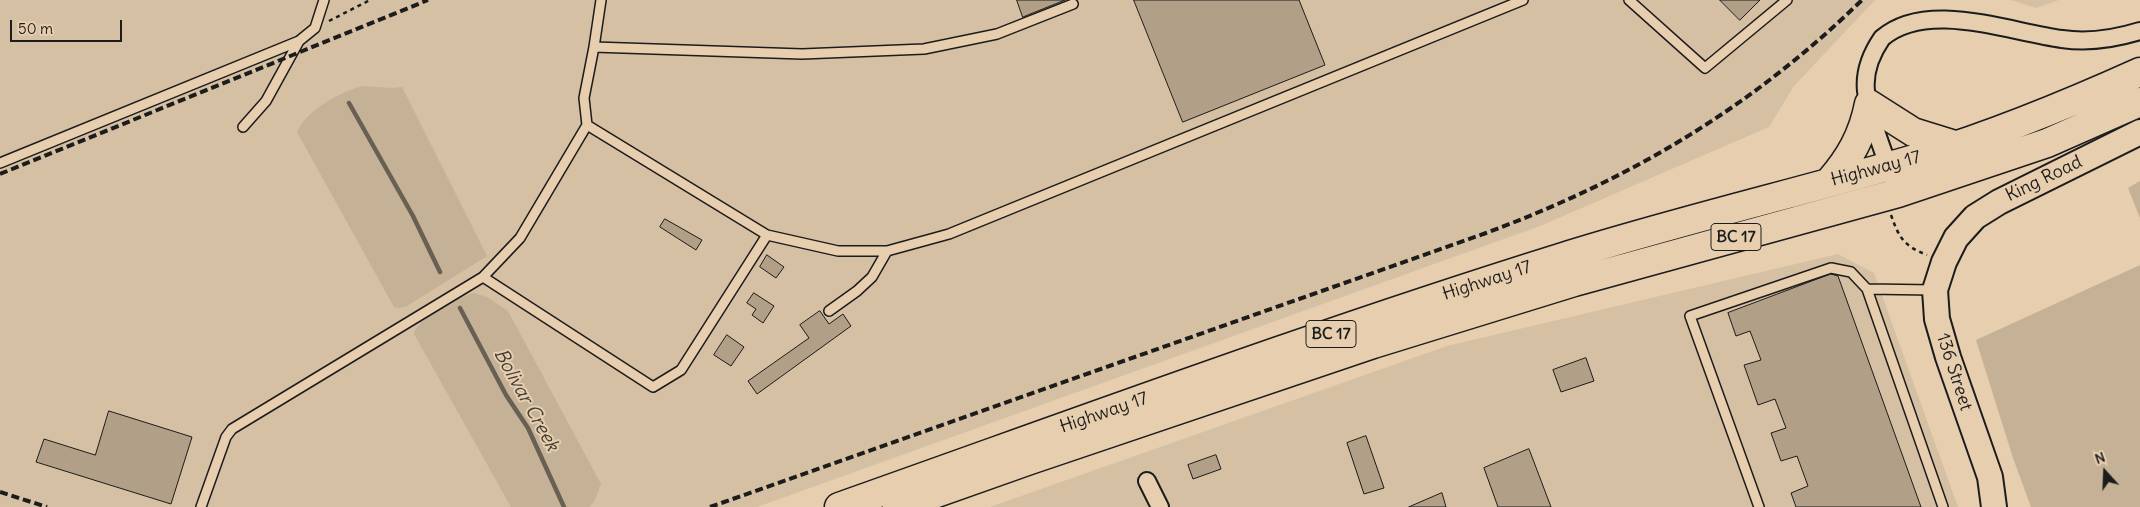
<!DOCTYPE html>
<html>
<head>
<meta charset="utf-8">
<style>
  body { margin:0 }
  #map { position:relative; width:2140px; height:507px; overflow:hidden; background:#e6ceae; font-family:Delius,sans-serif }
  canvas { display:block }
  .north { position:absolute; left:2080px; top:447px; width:50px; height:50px; -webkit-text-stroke:4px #e6ceae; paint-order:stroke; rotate:340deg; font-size:14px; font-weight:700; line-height:20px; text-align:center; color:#1c1c1c }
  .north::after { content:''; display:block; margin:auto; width:18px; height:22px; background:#1c1c1c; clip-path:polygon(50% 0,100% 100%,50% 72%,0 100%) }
  .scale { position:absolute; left:10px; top:20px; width:112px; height:22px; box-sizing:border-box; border:2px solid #1c1c1c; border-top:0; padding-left:6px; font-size:15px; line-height:18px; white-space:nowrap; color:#1c1c1c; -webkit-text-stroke:4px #e6ceae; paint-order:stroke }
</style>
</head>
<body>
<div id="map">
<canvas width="2140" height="507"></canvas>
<div class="north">N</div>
<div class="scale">50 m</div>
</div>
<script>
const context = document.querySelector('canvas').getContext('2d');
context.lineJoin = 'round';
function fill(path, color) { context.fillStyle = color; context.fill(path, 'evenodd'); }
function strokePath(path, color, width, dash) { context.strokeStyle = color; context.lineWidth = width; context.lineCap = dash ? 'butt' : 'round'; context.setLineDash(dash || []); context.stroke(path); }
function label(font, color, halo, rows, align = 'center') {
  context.font = font + ' Delius,sans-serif'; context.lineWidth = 4; context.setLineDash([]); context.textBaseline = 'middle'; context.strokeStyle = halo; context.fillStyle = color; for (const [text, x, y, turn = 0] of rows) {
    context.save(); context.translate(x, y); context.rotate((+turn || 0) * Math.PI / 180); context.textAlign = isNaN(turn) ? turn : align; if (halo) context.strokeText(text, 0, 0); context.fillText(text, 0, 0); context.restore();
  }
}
fill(new Path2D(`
  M 0,0 L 1875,0 L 1794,86 L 1769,127 L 1540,226 L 757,507 L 0,507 Z
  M 2011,0 L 2059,0 L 2036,8 Z
  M 1838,254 L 1874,273 L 1958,507 L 990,507 L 1447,346 Z`), '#d6c0a3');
fill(new Path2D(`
  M 361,86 L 392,88 L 402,87 L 487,256 L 407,306 L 400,308 L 394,307 L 297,132 C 308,109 338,94 361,86 Z
  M 2140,181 L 2140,218 L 2128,188 Z
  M 2140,265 L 2140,507 L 2031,507 L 2013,458 L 1976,340 Z
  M 474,293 L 487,297 L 508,311 L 601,484 L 594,502 L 589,507 L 511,507 L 414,334 C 415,320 460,296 474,293 Z`), '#c5b196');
strokePath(new Path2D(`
  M 349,103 L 413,216 L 440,272
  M 460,308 L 506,395 L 528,428 L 564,507`), '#686053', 4.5);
const building = new Path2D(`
  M 1017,0 L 1065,0 L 1023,17 Z
  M 1134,0 L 1299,0 L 1325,65 L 1183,122 Z
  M 1720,0 L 1760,0 L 1740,20 Z
  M 665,219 L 702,240 L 696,250 L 660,227 Z
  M 767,255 L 784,267 L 776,278 L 760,267 Z
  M 1831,274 L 1838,276 L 1921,507 L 1796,507 L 1791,493 L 1808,486 L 1797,456 L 1781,461 L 1771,433 L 1786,428 L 1775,399 L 1758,405 L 1744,365 L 1761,360 L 1750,331 L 1736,336 L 1728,313 Z
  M 754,293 L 774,306 L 763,323 L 752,315 L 756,309 L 747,303 Z
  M 820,311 L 829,324 L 843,314 L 851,326 L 757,394 L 748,381 L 809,338 L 800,325 Z
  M 727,335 L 744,347 L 731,366 L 714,355 Z
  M 1586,358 L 1594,381 L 1561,392 L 1553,370 Z
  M 109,411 L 192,437 L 171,504 L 36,462 L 44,439 L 95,455 Z
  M 1366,436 L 1384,488 L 1364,494 L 1347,443 Z
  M 1529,449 L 1551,507 L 1498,507 L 1484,468 Z
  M 1216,455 L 1221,469 L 1193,479 L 1188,465 Z
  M 1442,493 L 1446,507 L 1409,507 Z`);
fill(building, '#b19f88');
strokePath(building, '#1c1c1c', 1);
const lane = new Path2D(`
  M 1629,0 L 1705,68 L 1787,0
  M 594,47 L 601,0
  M 243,127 L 266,101 L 299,41
  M 0,163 L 299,41 L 315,28 L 324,0
  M 767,235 L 838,251 L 887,251 L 949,234 L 1523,0
  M 483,277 L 653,387 L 681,370 L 767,235 L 587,125
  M 1867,289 L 1934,290
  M 829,311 L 857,291 L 872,277 L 887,251
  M 201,507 L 226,437 L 232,429 L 483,277 L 520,238 L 587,125 L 584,98 L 594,47 L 802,54 L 924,49 L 997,34 L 1073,4
  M 1759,507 L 1690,316 L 1831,268 L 1851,272 L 1867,289 L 1943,507`);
const street = new Path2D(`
  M 1898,193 C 1888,163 1870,121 1866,91 C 1864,72 1871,54 1882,38 C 1927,0 2005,31 2062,39 C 2088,43 2114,39 2140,31
  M 1147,481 L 1160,507`);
const secondary = new Path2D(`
  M 1994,507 L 1990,477 L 1948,357 L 1937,319 L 1935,290 L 1944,262 L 1956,238 L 1975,217 L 1999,202 L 2140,132`);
const highway = new Path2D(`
  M 1830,181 C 1850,158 1863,135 1869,104 L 1913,132 L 1955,145
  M 839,507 C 1079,422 1319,333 1563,257 C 1681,220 1802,192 1921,157 C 1996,134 2069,104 2140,72
  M 897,507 L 1030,460 L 1373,344 L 1574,282 L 1898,193 L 2047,143 L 2140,102`);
strokePath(lane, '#1c1c1c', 12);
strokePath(street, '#1c1c1c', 20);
strokePath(secondary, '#1c1c1c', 28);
strokePath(highway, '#1c1c1c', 31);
strokePath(new Path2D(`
  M 329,21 L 370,0
  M 1891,215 C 1899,238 1904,246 1927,255`), '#1c1c1c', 2.5, [4, 4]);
strokePath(lane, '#e6ceae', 9);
strokePath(street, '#e6ceae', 16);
strokePath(secondary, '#e6ceae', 24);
strokePath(highway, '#e6ceae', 28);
strokePath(new Path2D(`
  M 0,174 L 428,0
  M 0,492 L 47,507
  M 710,507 L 1486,233 C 1631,179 1751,108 1862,0`), '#1c1c1c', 4, [8, 4]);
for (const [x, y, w] of [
  [1736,237,50],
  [1331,334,50]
]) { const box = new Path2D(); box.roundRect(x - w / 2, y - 13.5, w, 27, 4); context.fillStyle = '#e6ceae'; context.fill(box); strokePath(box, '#1c1c1c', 1); }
label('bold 16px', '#1c1c1c', null, [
  ["BC 17",1736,237],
  ["BC 17",1331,334]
]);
label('18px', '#1c1c1c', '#e6ceae', [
  ["Highway 17",1876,169,-15],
  ["King Road",2044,179,-26],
  ["Highway 17",1487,281,-18],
  ["136 Street",1954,372,72],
  ["Highway 17",1104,413,-19]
]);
label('italic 19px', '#423e38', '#e6ceae', [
  ["Bolivar Creek",526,400,61]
]);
</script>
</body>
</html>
